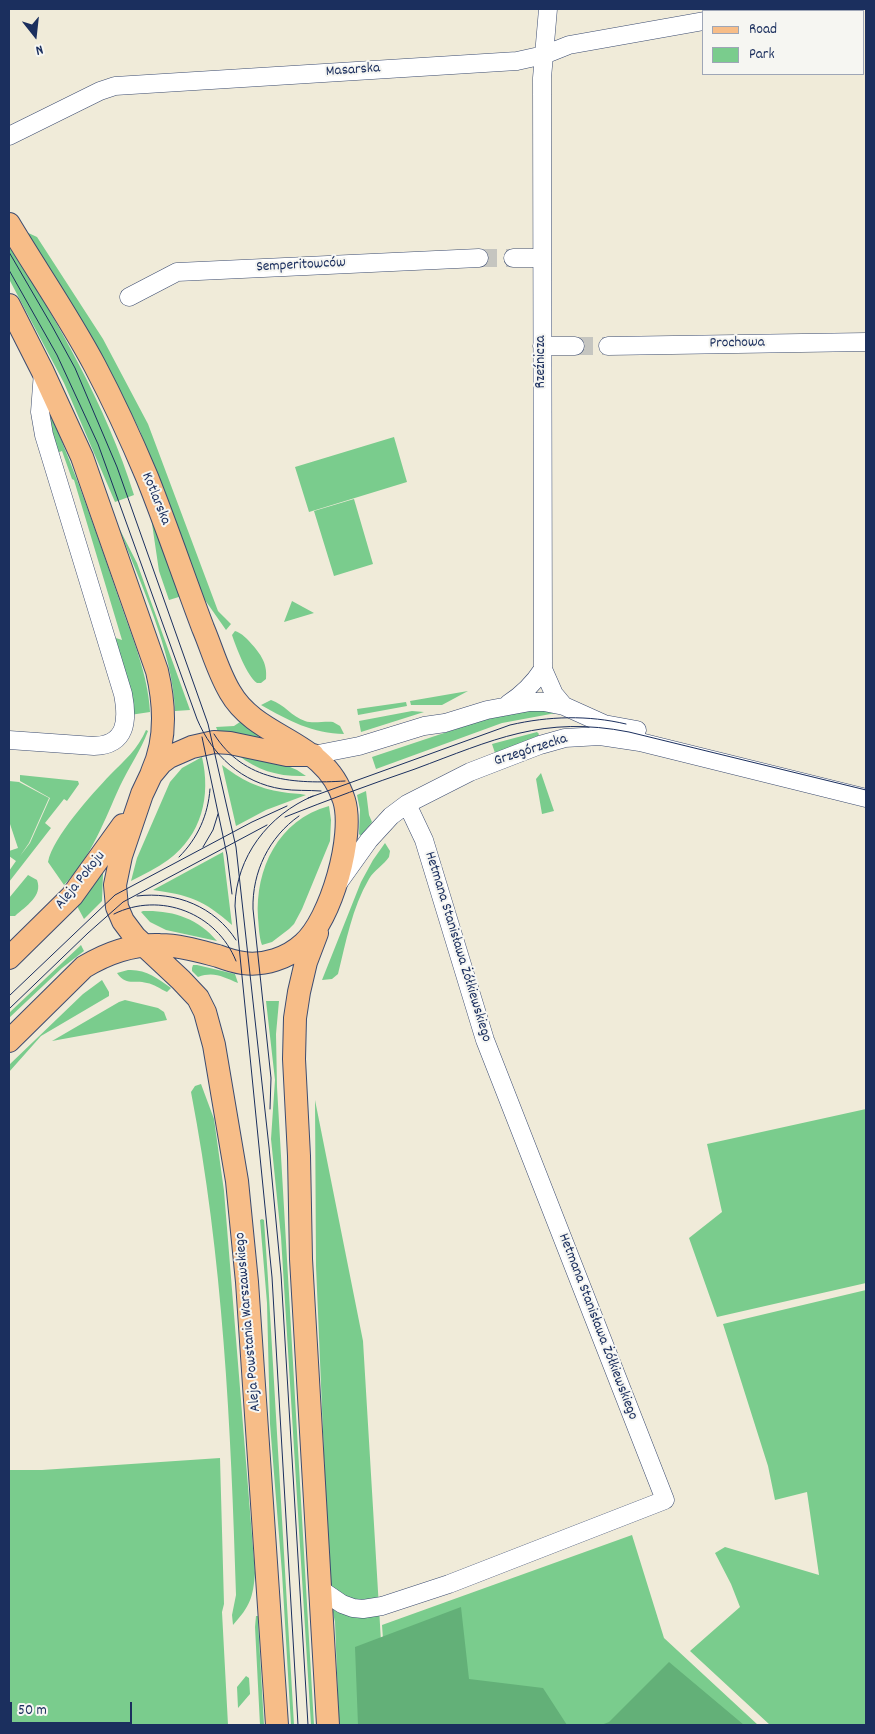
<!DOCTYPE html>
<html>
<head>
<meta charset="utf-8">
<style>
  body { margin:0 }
  #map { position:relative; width:875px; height:1734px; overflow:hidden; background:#f0ebd9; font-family:Dekko,sans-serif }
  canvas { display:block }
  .frame { position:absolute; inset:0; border:10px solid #1b2f5e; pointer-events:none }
  .legend { position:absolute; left:702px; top:10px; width:162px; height:65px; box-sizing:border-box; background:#f6f6f2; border:1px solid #9ea6b7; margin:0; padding:6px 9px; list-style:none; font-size:15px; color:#1b2f5e }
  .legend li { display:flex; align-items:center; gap:10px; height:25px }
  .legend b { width:25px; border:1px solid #9ea6b7 }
  .north { position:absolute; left:10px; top:10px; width:50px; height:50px; -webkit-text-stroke:4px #f6f6f2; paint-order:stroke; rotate:164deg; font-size:14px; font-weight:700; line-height:20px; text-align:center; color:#1b2f5e }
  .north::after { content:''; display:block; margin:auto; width:18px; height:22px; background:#1b2f5e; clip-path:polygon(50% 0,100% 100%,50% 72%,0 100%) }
  .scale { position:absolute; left:10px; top:1702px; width:122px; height:22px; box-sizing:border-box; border:2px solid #1b2f5e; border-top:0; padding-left:6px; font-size:15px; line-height:18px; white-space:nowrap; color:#1b2f5e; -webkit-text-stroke:4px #f6f6f2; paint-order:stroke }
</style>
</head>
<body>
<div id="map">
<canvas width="875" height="1734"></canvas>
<div class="frame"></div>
<ul class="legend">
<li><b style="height:6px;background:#f7bd88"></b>Road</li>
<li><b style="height:14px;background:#7acc8d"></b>Park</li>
</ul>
<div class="north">N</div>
<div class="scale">50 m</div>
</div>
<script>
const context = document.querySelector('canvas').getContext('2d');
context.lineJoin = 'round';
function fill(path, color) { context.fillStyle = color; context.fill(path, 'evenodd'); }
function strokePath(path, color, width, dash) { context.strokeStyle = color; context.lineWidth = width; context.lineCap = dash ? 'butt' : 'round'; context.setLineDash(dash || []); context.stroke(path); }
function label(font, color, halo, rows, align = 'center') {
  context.font = font + ' Dekko,sans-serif'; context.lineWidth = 4; context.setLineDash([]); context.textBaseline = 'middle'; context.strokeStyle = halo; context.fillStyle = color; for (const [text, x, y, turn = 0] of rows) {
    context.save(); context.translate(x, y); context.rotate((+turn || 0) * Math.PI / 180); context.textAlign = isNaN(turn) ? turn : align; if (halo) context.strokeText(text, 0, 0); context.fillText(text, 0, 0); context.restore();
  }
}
fill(new Path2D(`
  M 22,230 L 37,237 L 103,339 L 148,424 L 218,611 L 231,624 L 226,630 L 198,590 L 140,431 L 123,397 Z
  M 9,243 C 58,324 106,404 134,495 L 115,502 L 64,383 L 9,279 Z
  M 46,409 L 49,411 C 77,475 99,540 121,605 C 133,640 148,675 150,712 L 130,715 L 113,637 L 122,640 L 74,480 L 72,479 L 62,451 L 57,453 Z
  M 394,437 L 407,482 L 309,512 L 295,467 Z
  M 354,499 L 373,564 L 334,576 L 314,511 Z
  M 151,517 L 182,596 L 169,600 L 159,571 Z
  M 119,528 L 137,563 L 190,710 L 175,711 C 173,651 140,583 119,528 Z
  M 292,601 L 314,613 L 284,622 Z
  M 235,631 C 241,633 244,636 248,640 C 259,652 268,662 266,679 L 261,683 L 257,683 C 247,676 236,647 232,635 Z
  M 468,691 L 442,705 L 411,705 L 410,701 Z
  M 271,700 C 284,704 292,717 305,721 C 313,724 324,721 333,722 L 340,726 L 344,734 C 314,734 287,720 261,705 Z
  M 406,702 L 407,706 L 358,715 L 357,709 Z
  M 538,708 L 556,713 L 502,723 L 376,769 L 372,757 L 489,718 Z
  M 412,711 L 424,712 L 361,732 L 359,721 Z
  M 240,722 L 257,733 L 259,738 L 218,732 L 216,727 L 234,726 Z
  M 146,730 L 148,731 C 141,750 129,767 120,786 C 104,821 92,856 64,885 L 48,862 C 53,837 92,794 110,775 C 124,761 138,749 146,730 Z
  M 537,732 L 539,734 L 538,736 L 495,753 L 492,744 Z
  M 239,754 L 290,767 L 297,770 L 306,776 C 280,777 258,771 238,755 Z
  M 202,757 C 211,796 202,835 168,860 C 157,868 144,874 131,881 L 137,858 L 170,782 L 182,768 Z
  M 222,765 C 240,779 259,789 282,792 C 290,794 299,793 306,795 L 266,810 L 236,826 Z
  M 541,773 L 554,811 L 542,814 L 536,779 Z
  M 20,775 L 78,781 L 79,784 L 67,801 L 64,799 L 45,823 L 51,828 L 9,882 L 9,871 L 16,861 L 9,856 L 9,851 L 18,848 L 9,821 L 9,781 L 19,782 L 49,798 L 29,843 L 20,856 L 30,843 L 50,798 L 20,781 Z
  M 366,791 L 369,815 L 372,822 L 361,836 L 359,834 L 360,810 L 357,795 Z
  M 329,806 L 331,820 L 330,841 L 302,909 L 294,924 L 289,929 L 272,942 L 262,945 C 259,937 259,927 258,918 C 255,869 278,820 329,806 Z
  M 385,843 L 390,851 L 389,857 C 384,865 374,870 369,879 C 352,908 346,942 338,974 L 332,979 L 322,980 L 361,882 L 373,860 Z
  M 223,852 L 232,925 C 204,900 189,895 153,890 Z
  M 101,872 L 103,874 L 102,901 L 84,919 L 77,906 Z
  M 28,875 L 37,880 C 43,896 26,906 15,916 L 9,916 L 9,898 Z
  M 143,911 C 172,910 198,918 217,941 L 166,930 L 150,922 L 141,912 Z
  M 81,945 L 84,951 L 62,968 L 9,1018 L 9,1013 Z
  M 193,965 L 197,965 L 235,974 L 238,983 C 223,977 214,971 198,977 L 192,971 L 192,968 Z
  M 128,970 C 146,969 157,978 171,988 L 167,992 C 160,989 154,984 147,983 C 134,979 127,987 117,973 Z
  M 102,980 L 109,992 L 109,996 L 41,1036 L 9,1072 L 9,1065 L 83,994 Z
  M 125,1000 L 158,1008 L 164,1012 L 167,1020 L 52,1041 L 119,1002 Z
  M 266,1001 L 279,1001 L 276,1034 L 277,1087 L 314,1725 L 311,1725 L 281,1237 L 271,1139 L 275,1080 Z
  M 201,1084 L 214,1119 L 224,1191 L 255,1573 C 253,1598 250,1606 233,1625 L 232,1615 L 236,1595 C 231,1426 223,1258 191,1092 L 195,1086 Z
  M 315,1100 L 363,1341 L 386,1725 L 339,1725 L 335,1622 L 330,1598 L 316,1266 Z
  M 866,1109 L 866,1283 L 717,1317 L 689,1238 L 722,1212 L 707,1144 Z
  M 262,1219 L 264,1220 L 268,1279 L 294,1725 L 291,1725 L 282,1573 L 270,1424 L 267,1303 L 260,1220 Z
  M 866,1290 L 866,1725 L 770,1725 L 690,1651 L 740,1607 L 731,1584 L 715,1553 L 725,1547 L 819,1575 L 807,1492 L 775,1500 L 768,1466 L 723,1324 Z
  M 220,1458 L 224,1604 L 222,1612 L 228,1725 L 9,1725 L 9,1470 L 42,1470 Z
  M 632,1535 L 664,1638 L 758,1725 L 389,1725 L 382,1625 Z
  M 256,1616 L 258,1616 L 258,1622 L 264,1725 L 260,1725 L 255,1627 Z
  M 246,1676 L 249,1678 L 250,1694 L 238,1708 L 237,1687 Z`), '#7acc8d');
fill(new Path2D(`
  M 461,1607 L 469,1679 L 543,1688 L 567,1725 L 358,1725 L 355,1647 Z
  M 669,1662 L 744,1725 L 601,1725 L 609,1722 Z`), '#63b078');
strokePath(new Path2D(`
  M 479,258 L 513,258
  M 575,346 L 608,346`), '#c5c5c0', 18, [18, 9]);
const minor = new Path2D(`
  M 548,9 L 542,78 L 543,669 L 554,694 L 564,706
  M 760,11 L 774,9
  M 9,136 L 100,91 L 115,86 L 517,61 L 544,55 L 569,45 L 704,21
  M 513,258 L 542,258
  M 129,297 L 177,272 L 479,258
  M 542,346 L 575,346
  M 608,346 L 866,342
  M 508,704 C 522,695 534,683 543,669
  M 9,740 L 94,746 C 127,745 128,720 123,694 L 44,435 L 40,412 L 43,372
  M 313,755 L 359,746 L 424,726 L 445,723 L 487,710 L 530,702 L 544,702 L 564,706 L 604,724 L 637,730
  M 339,882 L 369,840 L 391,816 L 407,804 L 470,772 L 540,745 L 565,738 L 600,736 L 640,742 L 866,798
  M 320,1589 L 342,1604 L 353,1608 L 363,1609 L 382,1606 L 449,1584 L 665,1500 L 485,1040 L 424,840 L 407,804`);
const major = new Path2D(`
  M 9,224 C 37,271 69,317 95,366 C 114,402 131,439 147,477 C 167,527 184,578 203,628 C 212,649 218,672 230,692 C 258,741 325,739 344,800 C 355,835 331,920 303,944 C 288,958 264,966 243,963 C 235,962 226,959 218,956 C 199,951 179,945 160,945 C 133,944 107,953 84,967 L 9,1041
  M 9,305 L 43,372 L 82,457 L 157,671 C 165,705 167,740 152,772
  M 317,933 L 306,962 L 299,992 L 295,1018 L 294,1059 L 299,1156 L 301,1259 L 328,1725
  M 9,958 L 72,896 L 123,825
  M 277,1725 L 247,1282 L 237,1181 L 214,1045 L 205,1012 L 198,998 L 181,980 L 135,937 L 123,921 L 117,907 L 115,885 L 121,856 L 142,794 L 151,775 L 161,763 L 169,757 L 192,747 L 214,742 L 230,743 L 287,755 L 313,755`);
strokePath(minor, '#3b4b70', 19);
strokePath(major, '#3b4b70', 24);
strokePath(minor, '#fff', 18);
strokePath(major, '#f7bd88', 22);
strokePath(new Path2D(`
  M 9,252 L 52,326 L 75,368 L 117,467 L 208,724 L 236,847 L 269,1147 L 281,1274 L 308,1725
  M 9,270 L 57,355 L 98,444 L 197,719 C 212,755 242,783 282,789 C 295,791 308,790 321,791
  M 214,734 C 244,782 295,784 345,781
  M 202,737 L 227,855 L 232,894
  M 308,798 L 510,725 C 549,716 588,715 626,724
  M 285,817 C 328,800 371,784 415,769 C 493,740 543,715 629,732 L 866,790
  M 203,847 L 213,830 L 218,814
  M 179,857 C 198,838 208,815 210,789
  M 137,896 C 176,891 215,907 236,940
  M 114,914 C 160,891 217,913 236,961
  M 9,996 L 115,895 L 252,822 L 287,806
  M 9,1009 L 88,933 L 123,902 L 267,825
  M 270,1109 L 271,1078 L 253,909 C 252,872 269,837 299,816
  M 298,1725 L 272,1277 L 235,906 C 236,857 268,815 313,796`), '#1b2f5e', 1);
label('15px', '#1b2f5e', '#f6f6f2', [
  ["Masarska",353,71,-4],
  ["Semperitowców",301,266,-3],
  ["Prochowa",737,344,-1],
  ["Rzeźnicza",542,362,-90],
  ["Kotlarska",155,499,68],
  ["Grzegórzecka",531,751,-18],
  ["Aleja Pokoju",81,881,-51],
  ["Hetmana Stanisława Żółkiewskiego",457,947,73],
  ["Aleja Powstania Warszawskiego",249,1322,-95],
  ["Hetmana Stanisława Żółkiewskiego",597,1327,69]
]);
</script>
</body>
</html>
